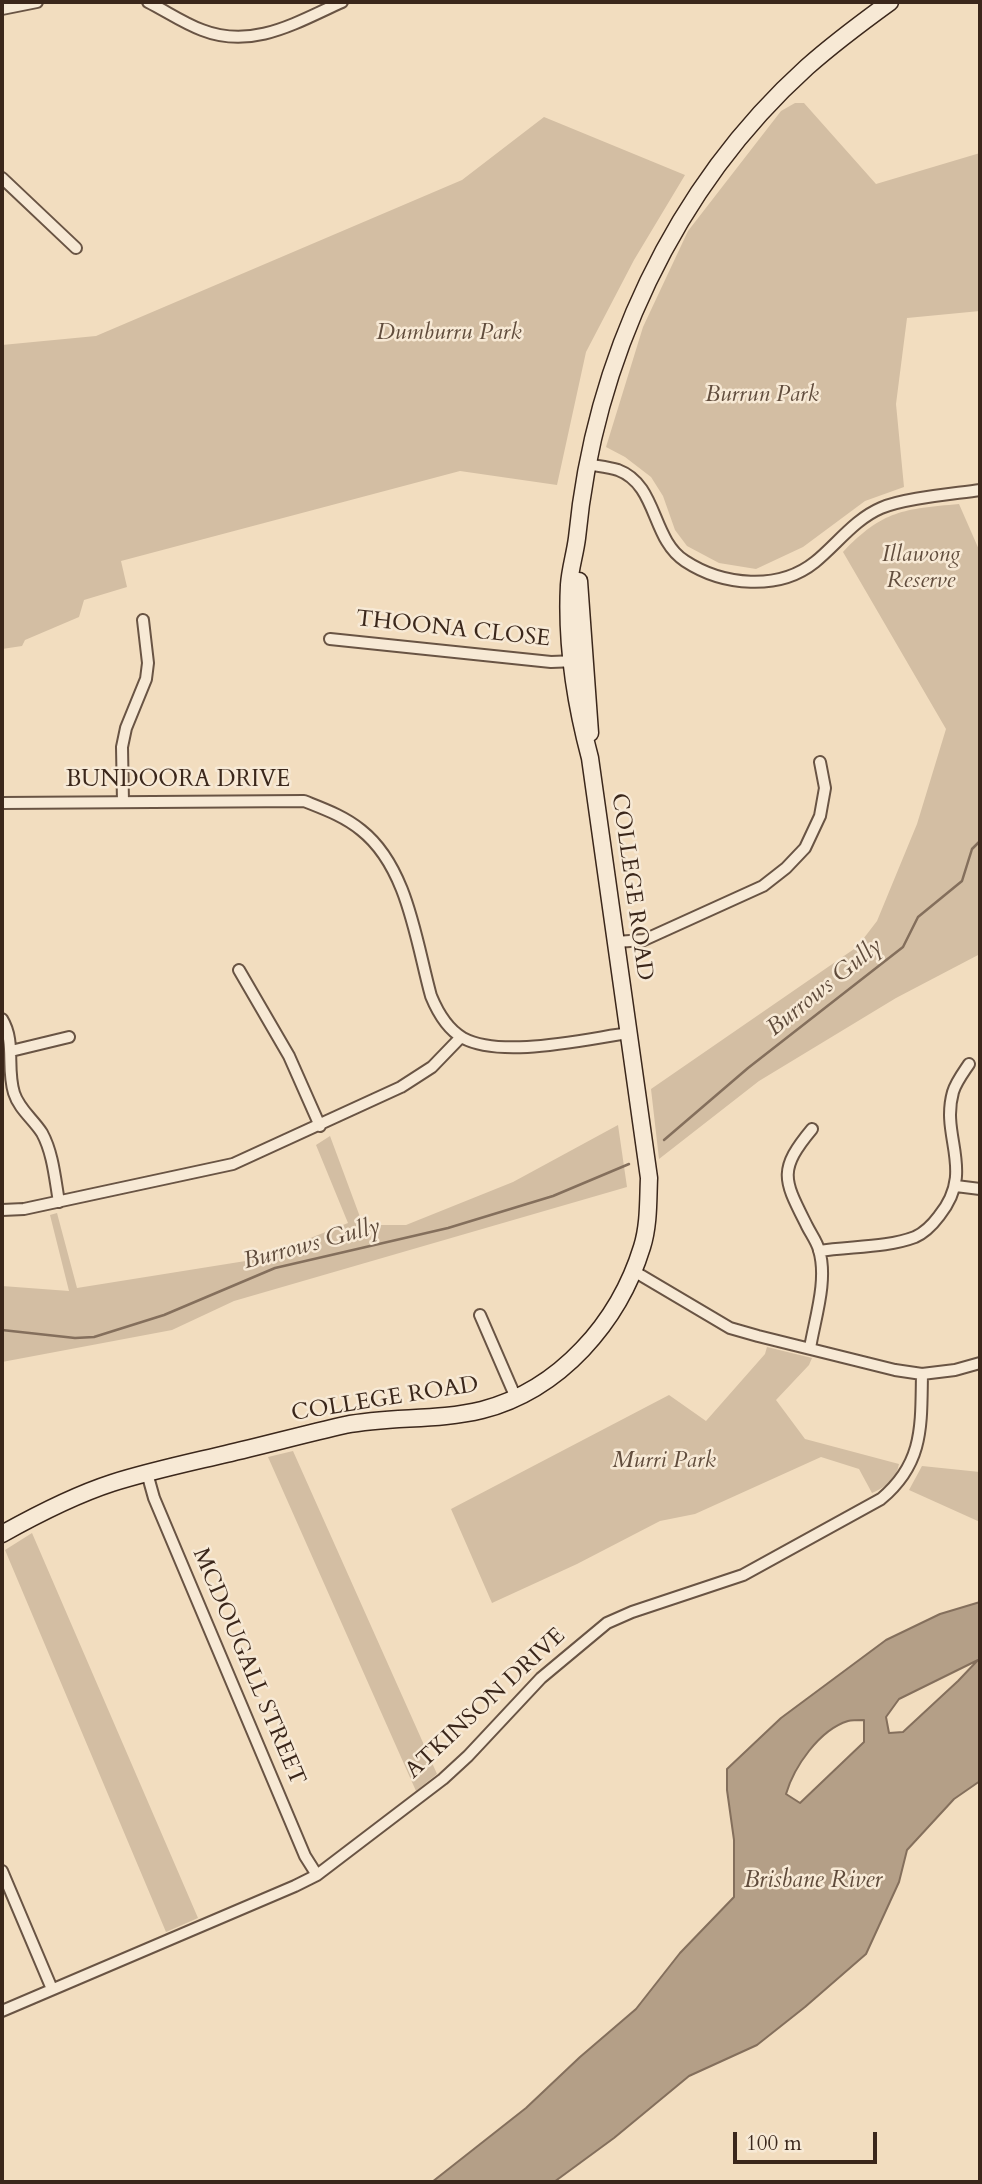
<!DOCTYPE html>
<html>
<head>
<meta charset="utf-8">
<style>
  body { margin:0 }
  #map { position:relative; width:982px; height:2184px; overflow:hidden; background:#f2ddbf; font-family:Cardo,serif }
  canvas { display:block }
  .frame { position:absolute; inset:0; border:4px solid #3b271b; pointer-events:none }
  .scale { position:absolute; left:733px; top:2132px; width:144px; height:32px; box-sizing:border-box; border:4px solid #3b271b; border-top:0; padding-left:9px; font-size:21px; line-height:24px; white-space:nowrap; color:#3b271b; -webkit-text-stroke:5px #f7e9d5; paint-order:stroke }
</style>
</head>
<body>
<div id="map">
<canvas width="982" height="2184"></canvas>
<div class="frame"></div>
<div class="scale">100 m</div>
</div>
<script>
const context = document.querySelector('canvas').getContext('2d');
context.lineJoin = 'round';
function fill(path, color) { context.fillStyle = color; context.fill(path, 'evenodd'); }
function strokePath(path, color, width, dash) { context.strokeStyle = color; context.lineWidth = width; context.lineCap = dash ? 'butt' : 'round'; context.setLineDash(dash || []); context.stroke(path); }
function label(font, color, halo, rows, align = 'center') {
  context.font = font + ' Cardo,serif'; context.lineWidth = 5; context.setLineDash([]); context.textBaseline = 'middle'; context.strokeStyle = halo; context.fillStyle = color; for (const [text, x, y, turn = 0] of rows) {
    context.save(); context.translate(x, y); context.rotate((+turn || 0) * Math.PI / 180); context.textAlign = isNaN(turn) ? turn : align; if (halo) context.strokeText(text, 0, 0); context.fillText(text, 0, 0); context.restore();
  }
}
fill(new Path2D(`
  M 795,103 L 804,103 L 876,184 L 980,153 L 980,311 L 907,318 L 896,404 L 904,487 L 865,501 L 803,547 L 756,569 L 719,563 L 687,546 L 675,530 L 663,496 L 651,477 L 625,457 L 606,447 L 643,327 L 688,231 L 781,111 Z
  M 544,117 L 685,175 L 634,260 L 586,352 L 557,485 L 460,471 L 121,561 L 127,587 L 84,600 L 79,617 L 25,640 L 22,646 L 2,649 L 2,345 L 96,336 L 462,180 Z
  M 959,504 L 980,552 L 980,954 L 896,998 L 759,1081 L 659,1159 L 651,1089 L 857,947 L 877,921 L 917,824 L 946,729 L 843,552 C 883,510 904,509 959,504 Z
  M 618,1125 L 627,1187 L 234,1301 L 172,1330 L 2,1362 L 2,1286 L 69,1291 L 50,1215 L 57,1213 L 77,1288 L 258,1259 L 348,1223 L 316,1145 L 330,1136 L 363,1225 L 406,1225 L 513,1182 Z
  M 767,1347 L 812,1358 L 809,1365 L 776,1400 L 805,1439 L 899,1464 C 896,1480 887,1486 872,1493 L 859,1469 L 821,1457 L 695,1514 L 660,1521 L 577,1564 L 492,1603 L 451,1509 L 669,1395 L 706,1421 L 765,1354 Z
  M 293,1451 L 437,1774 L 416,1791 L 268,1457 Z
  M 922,1466 L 980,1472 L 980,1522 L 909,1490 Z
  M 32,1533 L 198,1918 L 166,1932 L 5,1550 Z`), '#d3bea3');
const water = new Path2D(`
  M 980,1602 L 980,1781 L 954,1799 L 907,1850 L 899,1882 L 866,1954 L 805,2007 L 757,2045 L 689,2076 L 614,2138 L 554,2182 L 432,2182 L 526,2108 L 580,2057 L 636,2009 L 680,1953 L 734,1897 L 734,1840 L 727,1790 L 727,1769 L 781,1718 L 886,1640 L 940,1614 ZM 978,1660 L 958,1681 L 903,1732 L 889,1733 L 886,1717 L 899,1699 ZM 864,1720 L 864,1742 L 800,1803 L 786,1794 C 794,1767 819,1730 848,1721 C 852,1720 859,1720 864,1720 Z`);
fill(water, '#b49f87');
strokePath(water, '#846f5c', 2);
strokePath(new Path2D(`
  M 664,1140 L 748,1068 L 903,947 L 918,917 L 962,881 L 972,849 L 980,841
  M 2,1330 L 75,1338 L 94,1337 L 164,1315 L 275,1268 L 448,1228 L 553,1196 L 629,1164`), '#846f5c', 2.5);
const minor = new Path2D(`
  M 148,2 C 166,11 183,23 202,30 C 253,50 297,22 342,2
  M 2,9 L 37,2
  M 2,178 L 76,248
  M 587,464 C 597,466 608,467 618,470 C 658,485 651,539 685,561 C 723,586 779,591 815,562 C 837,544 855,519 881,508 C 904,498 953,494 980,490
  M 330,639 L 551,662 L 577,661
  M 123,802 L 122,747 L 126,728 L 146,679 L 148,663 L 143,620
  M 2,803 L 304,801 C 324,809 344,816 361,830 C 408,867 416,942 431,996 C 438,1013 447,1029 463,1038 C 502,1059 585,1039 629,1033
  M 616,942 L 644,940 L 763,886 L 786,868 L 805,848 L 820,816 L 825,788 L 820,762
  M 239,970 L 289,1056 L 320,1126
  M 2,1019 C 16,1042 6,1067 14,1093 C 19,1109 33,1119 42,1133 C 53,1153 55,1179 59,1202
  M 11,1051 L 69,1037
  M 956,1186 L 980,1189
  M 2,1210 L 24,1209 L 233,1164 L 401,1087 L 432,1067 L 461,1037
  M 819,1251 C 850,1246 886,1248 915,1237 C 924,1233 933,1224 939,1216 C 976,1170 940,1138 953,1092 C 956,1082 963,1073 969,1064
  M 632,1270 L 730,1328 L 758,1336 L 895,1370 L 922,1374 L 955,1370 L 980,1363
  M 480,1315 L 516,1398
  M 810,1348 C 815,1318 828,1280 819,1250 C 817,1242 811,1234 807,1226 C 784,1180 777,1171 812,1129
  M 147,1473 L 154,1498 L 305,1856 L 317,1875
  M 2,1871 L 52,1989
  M 2,2011 L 295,1886 L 317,1875 L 443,1779 L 468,1756 L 541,1678 L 607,1623 L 632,1612 L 743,1575 L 881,1499 C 924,1463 921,1426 922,1374`);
const secondary = new Path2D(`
  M 579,581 L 590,733
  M 2,1534 C 36,1515 75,1495 112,1483 C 150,1471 188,1463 226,1454 C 265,1445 305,1434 345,1425 C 390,1416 437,1421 482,1410 C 560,1390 619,1322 642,1247 C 649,1225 648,1200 649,1178 L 590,758 C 575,702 566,644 569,585 C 570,569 575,554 577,538 C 594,361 673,188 807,67 C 833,44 861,23 890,2`);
strokePath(minor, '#695444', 14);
strokePath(secondary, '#3b271b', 19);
strokePath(minor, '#f7e9d5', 10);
strokePath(secondary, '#f7e9d5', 16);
label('italic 23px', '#614d3d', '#f7e9d5', [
  ["Dumburru Park",449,334],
  ["Burrun Park",762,396],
  ["Illawong",921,556],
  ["Reserve",921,582],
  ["Murri Park",664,1462]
]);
label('23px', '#3b271b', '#f7e9d5', [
  ["THOONA CLOSE",453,630,6],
  ["BUNDOORA DRIVE",178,781],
  ["COLLEGE ROAD",631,887,82],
  ["COLLEGE ROAD",385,1400,-9],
  ["MCDOUGALL STREET",248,1667,67],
  ["ATKINSON DRIVE",486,1704,-43]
]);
label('italic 24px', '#5f4b3b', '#f7e9d5', [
  ["Burrows Gully",825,988,-39],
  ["Burrows Gully",312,1245,-15],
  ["Brisbane River",813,1881]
]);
</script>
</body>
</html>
